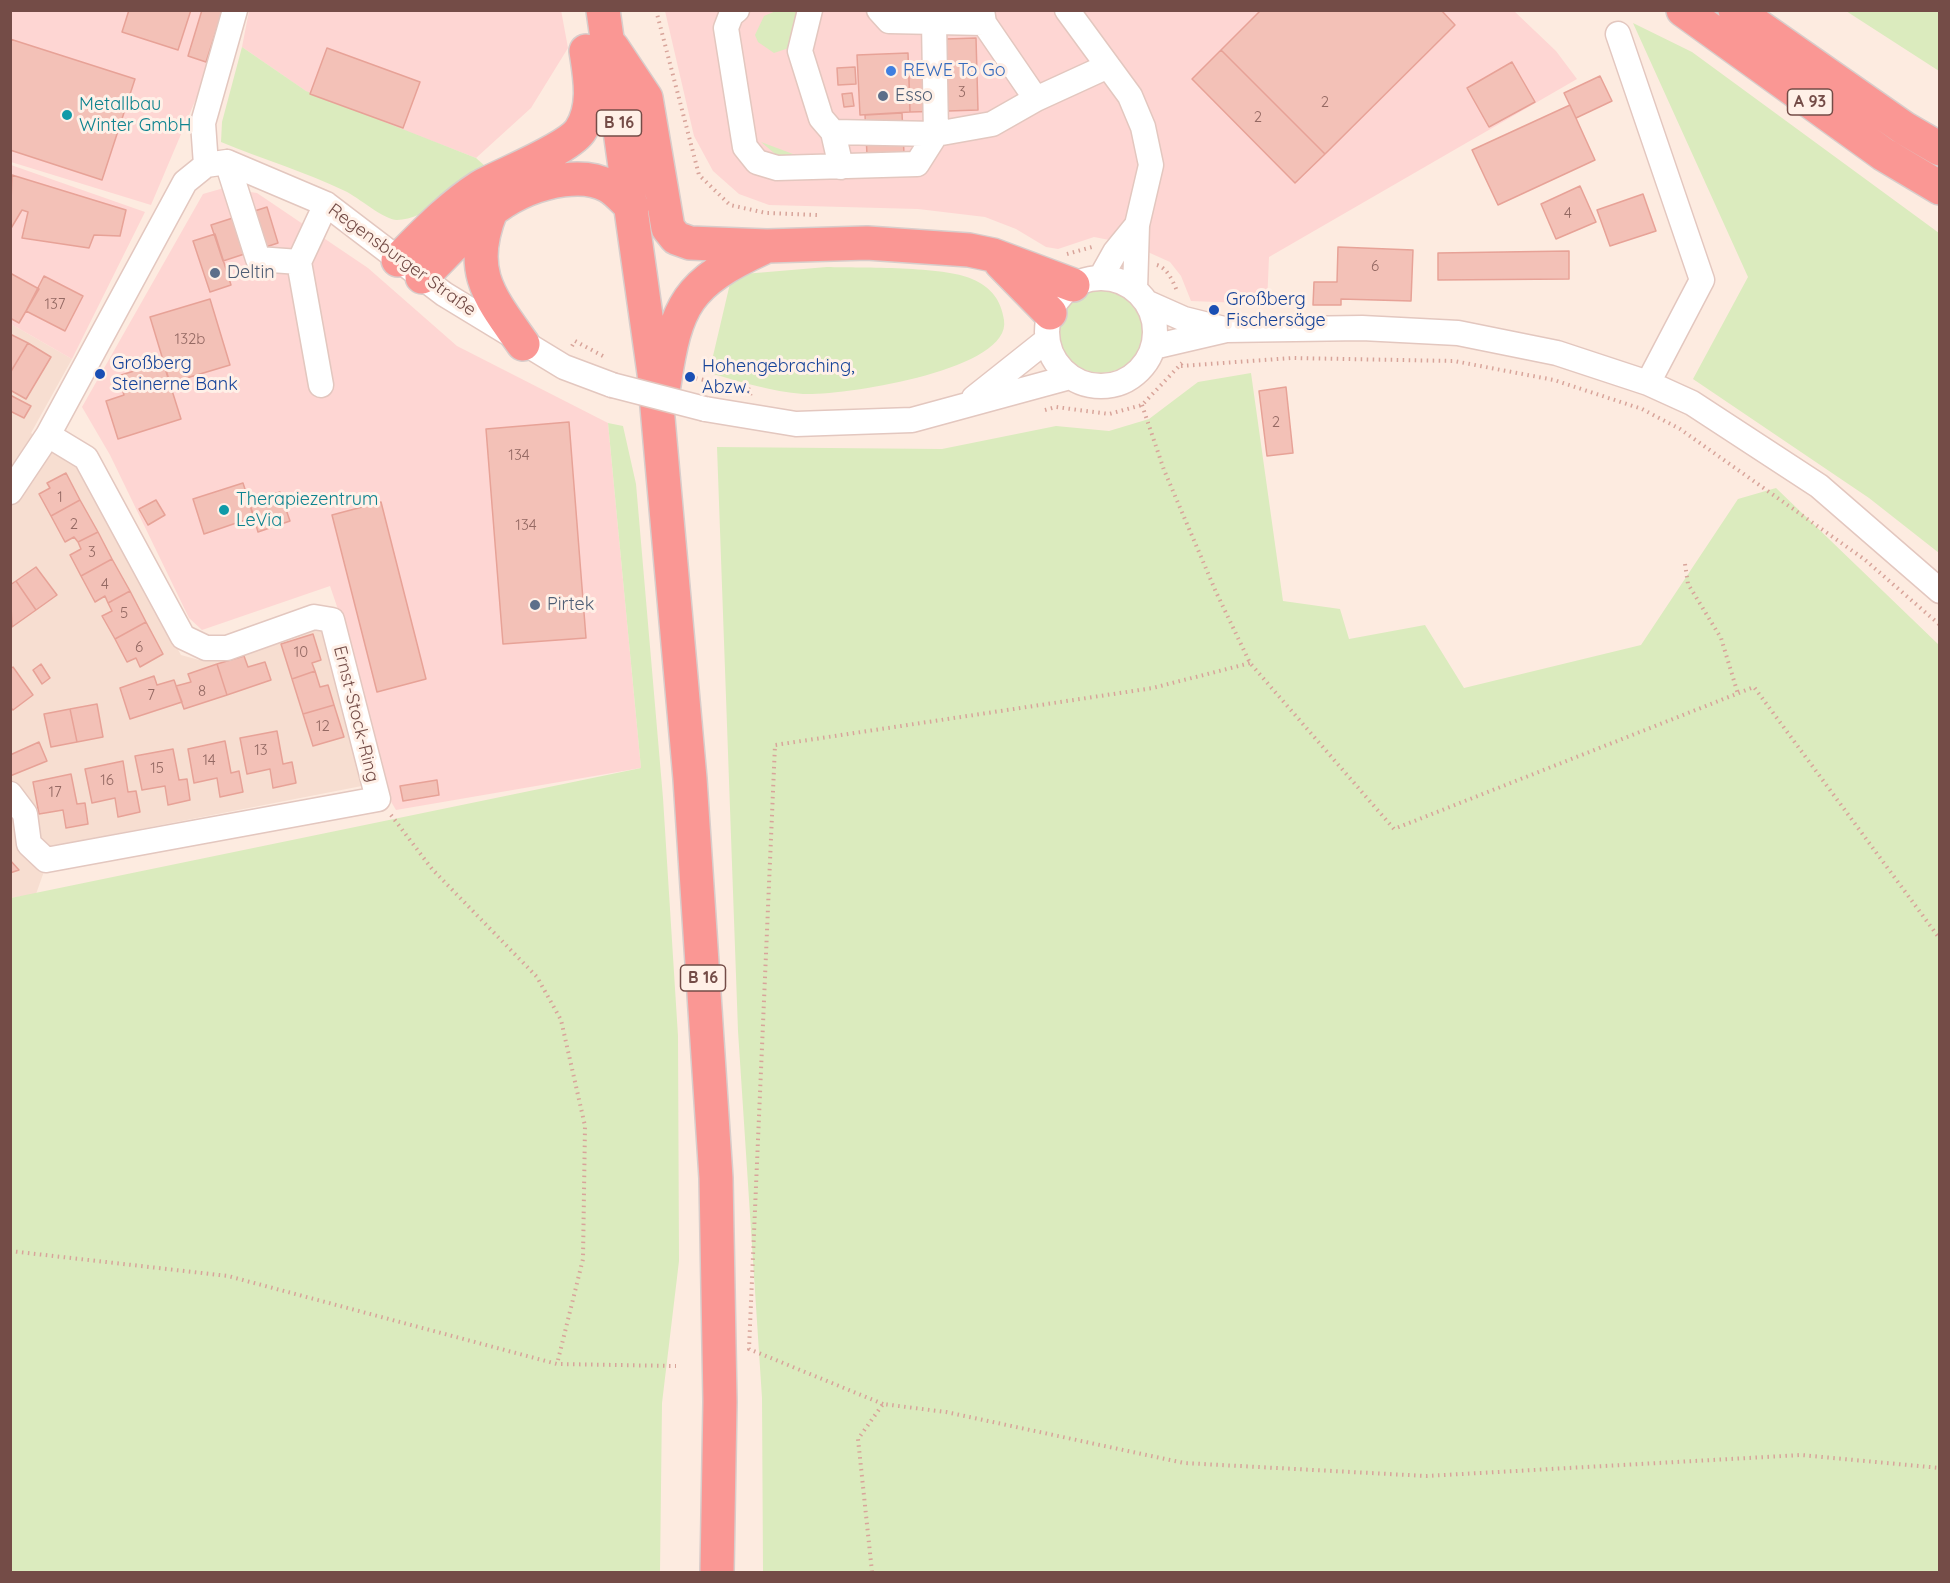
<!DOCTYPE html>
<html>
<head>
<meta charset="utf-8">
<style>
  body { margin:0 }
  #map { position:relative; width:1950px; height:1583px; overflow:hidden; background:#fdebe0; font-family:Quicksand,sans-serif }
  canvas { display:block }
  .frame { position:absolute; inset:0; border:12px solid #744c47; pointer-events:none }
</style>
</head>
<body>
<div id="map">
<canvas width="1950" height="1583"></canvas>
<div class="frame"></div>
</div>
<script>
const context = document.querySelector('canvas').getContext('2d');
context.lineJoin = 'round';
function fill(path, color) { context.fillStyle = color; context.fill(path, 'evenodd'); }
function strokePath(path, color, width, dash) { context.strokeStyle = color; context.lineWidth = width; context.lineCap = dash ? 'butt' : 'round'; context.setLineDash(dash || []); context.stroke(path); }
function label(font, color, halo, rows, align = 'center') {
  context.font = font + ' Quicksand,sans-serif'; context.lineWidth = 6; context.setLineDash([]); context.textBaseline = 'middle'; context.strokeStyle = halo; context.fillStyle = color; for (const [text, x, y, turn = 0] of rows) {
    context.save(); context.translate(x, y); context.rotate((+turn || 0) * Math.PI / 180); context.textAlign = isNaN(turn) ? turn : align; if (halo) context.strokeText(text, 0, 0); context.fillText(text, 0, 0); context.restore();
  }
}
fill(new Path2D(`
  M 11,324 L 72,359 L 31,433 L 77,465 L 181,655 L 199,660 L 311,626 L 324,630 L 367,785 L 53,846 L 36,894 L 11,898 Z`), '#f7ded1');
fill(new Path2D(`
  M 561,10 L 568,48 L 531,108 L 476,158 L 310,94 L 242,47 L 249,11 Z
  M 10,11 L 226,11 L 204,80 L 151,205 L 11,162 Z
  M 665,11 L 1514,11 L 1556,51 L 1577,79 L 1269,257 L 1267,304 L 1191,301 L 1181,276 L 1170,262 L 1130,244 L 1094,237 L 1058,249 L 1046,247 L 1016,229 L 985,217 L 918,209 L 769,205 L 739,194 L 713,171 L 694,136 Z
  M 11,165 L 145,212 L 72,359 L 11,324 Z
  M 224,188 L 257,193 L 368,268 L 457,346 L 608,423 L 641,768 L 396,810 L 384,790 L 348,639 L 330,586 L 202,630 L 189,618 L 110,455 L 82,407 L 203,194 Z`), '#fed6d3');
fill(new Path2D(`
  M 776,11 L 799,11 L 789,48 L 774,53 L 758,42 L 755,35 L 764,16 Z
  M 1846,11 L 1939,11 L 1939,71 Z
  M 1633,23 L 1692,52 L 1939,233 L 1939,553 L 1869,498 L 1693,379 L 1748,277 Z
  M 242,47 L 306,91 L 476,158 L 485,166 C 465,185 425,220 397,220 C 384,220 358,197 345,191 C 306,172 262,159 221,142 L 222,122 Z
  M 761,142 L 809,160 L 780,158 Z
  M 827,267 C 862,268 944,266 972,279 C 991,287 1001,300 1004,320 C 1012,371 840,396 803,394 C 772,392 739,381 709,373 L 732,275 Z
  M1059 331a42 42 0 1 1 84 0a42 42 0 1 1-84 0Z
  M 1251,373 L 1283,601 L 1340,609 L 1349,639 L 1425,625 L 1464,688 L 1641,645 L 1738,499 L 1776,488 L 1939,645 L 1939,1572 L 763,1572 L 762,1398 L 738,1031 L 717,447 L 942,449 L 1056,426 L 1109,431 L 1149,419 L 1198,382 Z
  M 608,423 L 623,426 L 636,484 L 663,798 L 678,1036 L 679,1261 L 662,1403 L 660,1572 L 11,1572 L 11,898 L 641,768 Z`), '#dbebbe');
const building = new Path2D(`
  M 129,10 L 191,10 L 178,50 L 122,32 Z
  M 202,10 L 223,10 L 206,62 L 188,56 Z
  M 1261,10 L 1441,10 L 1455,25 L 1325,154 L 1221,50 Z
  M 976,38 L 978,110 L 948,111 L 946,39 Z
  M 10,39 L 135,79 L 102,180 L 10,150 Z
  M 327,48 L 420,82 L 403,128 L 310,94 Z
  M 1221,50 L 1325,154 L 1295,183 L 1192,79 Z
  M 908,53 L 910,112 L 860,115 L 857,55 Z
  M 1512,62 L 1535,102 L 1489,127 L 1467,88 Z
  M 855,67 L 856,84 L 838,85 L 837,68 Z
  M 947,74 L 948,111 L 910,112 L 909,76 Z
  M 1600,76 L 1612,101 L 1576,118 L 1564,93 Z
  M 852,93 L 854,106 L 844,107 L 842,94 Z
  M 1570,105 L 1595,160 L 1498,205 L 1472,150 Z
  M 902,113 L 904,154 L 867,155 L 865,115 Z
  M 12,175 L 126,210 L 120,236 L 94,235 L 89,248 L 22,238 L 28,212 L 22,210 L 10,230 Z
  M 1580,186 L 1596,222 L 1556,239 L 1541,204 Z
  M 1643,194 L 1656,231 L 1610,246 L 1597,210 Z
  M 267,207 L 278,243 L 223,261 L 211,225 Z
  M 215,234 L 231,285 L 210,292 L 193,241 Z
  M 1338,247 L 1413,250 L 1411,301 L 1341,299 L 1341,305 L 1313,305 L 1314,282 L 1337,282 Z
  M 1569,251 L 1569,279 L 1438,280 L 1438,253 Z
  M 10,273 L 39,289 L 19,323 L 10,318 Z
  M 44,276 L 83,296 L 65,331 L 26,311 Z
  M 210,299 L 230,365 L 170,383 L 150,317 Z
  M 10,334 L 28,343 L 10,373 Z
  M 28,343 L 51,357 L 26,399 L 10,390 L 10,373 Z
  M 163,362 L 181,419 L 118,439 L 106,401 L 124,395 L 118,376 Z
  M 1286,387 L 1293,453 L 1267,456 L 1259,391 Z
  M 10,395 L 31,406 L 24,418 L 10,411 Z
  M 569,422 L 586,638 L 503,644 L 486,429 Z
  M 66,473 L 80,500 L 51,516 L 39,494 L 50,488 L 47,483 Z
  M 243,483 L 254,517 L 204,534 L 193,499 Z
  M 280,492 L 290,521 L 258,532 L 249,502 Z
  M 80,500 L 98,532 L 78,542 L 74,537 L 65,542 L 51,516 Z
  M 156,500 L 165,515 L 148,525 L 139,509 Z
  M 381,502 L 426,679 L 377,692 L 332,515 Z
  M 98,532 L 112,559 L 81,576 L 70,555 L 81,549 L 78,542 Z
  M 112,559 L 130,591 L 108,603 L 105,596 L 95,602 L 81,576 Z
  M 36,567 L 57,595 L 36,610 L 16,581 Z
  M 16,581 L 36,610 L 12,627 L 10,585 Z
  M 130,591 L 146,622 L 115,639 L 102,616 L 112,611 L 108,603 Z
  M 146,622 L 163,654 L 140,667 L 136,658 L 127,662 L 115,639 Z
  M 313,634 L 321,660 L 312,663 L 315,671 L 292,679 L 281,644 Z
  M 244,656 L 248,667 L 265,662 L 271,680 L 227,695 L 217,664 Z
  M 41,664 L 50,678 L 42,684 L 33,670 Z
  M 217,664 L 227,695 L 184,709 L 176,686 L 191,682 L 188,674 Z
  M 13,667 L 33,695 L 13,710 L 10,707 L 10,669 Z
  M 315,671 L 320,687 L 328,685 L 334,705 L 303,714 L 292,679 Z
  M 154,676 L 157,685 L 174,680 L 182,702 L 130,719 L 120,688 Z
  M 97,704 L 103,737 L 77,742 L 70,709 Z
  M 334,705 L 344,737 L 313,746 L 303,714 Z
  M 70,709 L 77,742 L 51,747 L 44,714 Z
  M 277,731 L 283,764 L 292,762 L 296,783 L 273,788 L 270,769 L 247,774 L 240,738 Z
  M 225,741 L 231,773 L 239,771 L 243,792 L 220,797 L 217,778 L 194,783 L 188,749 Z
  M 39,742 L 47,761 L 10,776 L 10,755 Z
  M 173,749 L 179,780 L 187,779 L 190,800 L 168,805 L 165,786 L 142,790 L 135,756 Z
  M 123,761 L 128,792 L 136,791 L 140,812 L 118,817 L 115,798 L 92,803 L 85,769 Z
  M 71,774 L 77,804 L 85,803 L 88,824 L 66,828 L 63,810 L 39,814 L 33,782 Z
  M 437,780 L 439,795 L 403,801 L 400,786 Z
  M 10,860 L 19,870 L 10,873 Z`);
fill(building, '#f3c1b7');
strokePath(building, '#e7a297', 1.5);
const minor = new Path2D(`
  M 737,10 L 731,15 L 726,28 L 745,147 L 757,162 L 777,168 L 917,164 L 936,134 L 992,124 L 1036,99 L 1108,66
  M 810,10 L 800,51 L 821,118 L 833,132 L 841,167
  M 879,10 L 889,21 L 984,23
  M 982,10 L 984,23 L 1036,99
  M 1067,10 L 1130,96 L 1143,127 L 1151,165 L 1137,225 L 1135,290
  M 1618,34 L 1702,280 L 1648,383
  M 833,132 L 936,134 L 934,22
  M 227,162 L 258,259 L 299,262
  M 206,165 L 203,123 L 235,10
  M 1101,277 L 1115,252 L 1137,225
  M1047 332a54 54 0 1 1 108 0a54 54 0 1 1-108 0Z
  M 1148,303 L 1184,319 L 1224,329
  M 1153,347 L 1226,330 L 1362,328 L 1458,333 L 1557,353 L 1648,383 L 1692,403 L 1819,486 L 1940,591
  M 321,385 L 299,262 L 326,204
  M 974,398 L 1047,340
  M 705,409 L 796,424 L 912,420 L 1070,377
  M 10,492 L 48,435 L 185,182 L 206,165 L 227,162 L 326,204 L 444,294 L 564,367 L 612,385
  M 10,794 L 25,814 L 29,844 L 46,860 L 378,799 L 332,620 L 314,617 L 227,648 L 206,648 L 183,637 L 86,458 L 48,435`);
const highway = new Path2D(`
  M 603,10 L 654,373 L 690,779 L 716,1178 L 720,1402 L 717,1572
  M 1683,10 L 1883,154 L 1940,188
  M 1735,10 L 1904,128 L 1940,149
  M 612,47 L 646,98 L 668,228 L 676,238 L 690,243 L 767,246 L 867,243 L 969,250 L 993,255 L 1073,285
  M 491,211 C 467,271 489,296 523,344
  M 398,260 C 424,234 449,207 480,187 C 503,174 566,150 580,131 C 596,107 590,77 586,51
  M 1001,263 L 1050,313
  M 422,277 C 466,234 498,189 563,180 C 578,178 594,178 608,186 C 617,191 624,200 632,207
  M 664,385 C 676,304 687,283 763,248`);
strokePath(minor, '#e3c7bf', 27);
strokePath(highway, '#d8cdcb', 36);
strokePath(new Path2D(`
  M 656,10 L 699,175 L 730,205 L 766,213 L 818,215
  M 1067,254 L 1092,247
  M 1157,265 C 1167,268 1173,281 1177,291
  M 572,346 L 575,341 L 603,356
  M 1181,366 L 1292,358 L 1454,361 L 1554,380 L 1642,409 L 1680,429 L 1864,559 L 1940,625
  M 690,377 L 751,390 L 750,396
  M 1142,405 L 1164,470 L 1216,592 L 1250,663 L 1394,829 L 1754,687 L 1940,939
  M 1045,410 L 1056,407 L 1109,414 L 1142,405 L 1182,363
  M 1685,564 L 1688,584 L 1721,638 L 1738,694
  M 391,815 L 432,869 L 537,977 L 561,1020 L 585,1126 L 583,1259 L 557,1364
  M 10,1251 L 228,1276 L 557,1364 L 676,1366
  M 883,1404 L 749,1349 L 775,745 L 1153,688 L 1250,663
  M 872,1572 L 858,1439 L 883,1404 L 946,1412 L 1184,1463 L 1426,1476 L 1801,1455 L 1940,1468`), '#d8a49a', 4, [1.5, 4.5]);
strokePath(minor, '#fff', 24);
strokePath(highway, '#fa9794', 33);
const minorBridge = new Path2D(`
  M 612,385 L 705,409`);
strokePath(minorBridge, '#e3c7bf', 27, []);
strokePath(minorBridge, '#fff', 24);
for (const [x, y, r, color] of [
  [891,71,6,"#3f7fe0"],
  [883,96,6,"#5c6f8a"],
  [67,115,6,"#0f9aa8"],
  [215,273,6,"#5c6f8a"],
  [1214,310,6,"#1a4fb4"],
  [100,374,6,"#1a4fb4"],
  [690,377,6,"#1a4fb4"],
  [224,510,6,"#0f9aa8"],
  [535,605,6,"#5c6f8a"]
]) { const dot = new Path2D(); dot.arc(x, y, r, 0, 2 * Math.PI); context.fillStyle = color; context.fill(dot); strokePath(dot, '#fff0e7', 2); }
label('15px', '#946963', null, [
  ["3",962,92],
  ["2",1325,102],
  ["2",1258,117],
  ["4",1568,213],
  ["6",1375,266],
  ["137",55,304],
  ["132b",190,339],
  ["2",1276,422],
  ["134",519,455],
  ["1",60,497],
  ["2",74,524],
  ["134",526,525],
  ["3",92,552],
  ["4",105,584],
  ["5",124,613],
  ["6",139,647],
  ["10",301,652],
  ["8",202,691],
  ["7",151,695],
  ["12",323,726],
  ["13",261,750],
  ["14",209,760],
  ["15",157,768],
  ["16",107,780],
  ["17",55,792]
]);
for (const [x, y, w] of [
  [1810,102,45],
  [619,123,45],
  [703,978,45]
]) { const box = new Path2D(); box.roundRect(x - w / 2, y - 13, w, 26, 4.5); context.fillStyle = '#fff0e7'; context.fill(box); strokePath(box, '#744c47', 1.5); }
label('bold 16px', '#744c47', null, [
  ["A 93",1810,102],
  ["B 16",619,123],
  ["B 16",703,978]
]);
label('18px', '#366cbe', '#fff0e7', [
  ["REWE To Go",903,71]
], 'left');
label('18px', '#4e5e75', '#fff0e7', [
  ["Esso",895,96],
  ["Deltin",227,273],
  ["Pirtek",547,605]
], 'left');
label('18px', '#0d838f', '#fff0e7', [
  ["Metallbau",79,105],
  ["Winter GmbH",79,126],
  ["Therapiezentrum",236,500],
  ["LeVia",236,521]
], 'left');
label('18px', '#744c47', '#fff0e7', [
  ["Regensburger Straße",402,260,36],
  ["Ernst-Stock-Ring",356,714,76]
]);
label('18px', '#164399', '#fff0e7', [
  ["Großberg",1226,300],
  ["Fischersäge",1226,321],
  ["Großberg",112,364],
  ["Steinerne Bank",112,385],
  ["Hohengebraching,",702,367],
  ["Abzw.",702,388]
], 'left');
</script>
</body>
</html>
